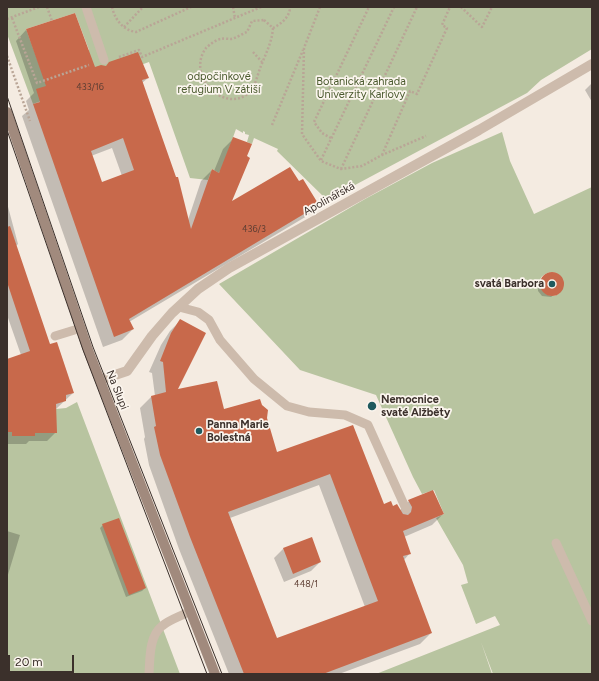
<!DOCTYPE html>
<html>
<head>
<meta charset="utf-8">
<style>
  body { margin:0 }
  #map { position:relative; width:599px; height:681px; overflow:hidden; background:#f4ebe1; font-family:Figtree,sans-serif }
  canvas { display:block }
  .frame { position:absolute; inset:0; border:8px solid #3b302b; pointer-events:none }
  .scale { position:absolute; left:8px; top:655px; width:66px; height:18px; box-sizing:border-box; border:2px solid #3b302b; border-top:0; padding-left:5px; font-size:12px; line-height:14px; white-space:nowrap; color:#3b302b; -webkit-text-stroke:3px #fbf5ee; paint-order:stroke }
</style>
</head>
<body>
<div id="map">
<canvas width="599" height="681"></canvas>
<div class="frame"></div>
<div class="scale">20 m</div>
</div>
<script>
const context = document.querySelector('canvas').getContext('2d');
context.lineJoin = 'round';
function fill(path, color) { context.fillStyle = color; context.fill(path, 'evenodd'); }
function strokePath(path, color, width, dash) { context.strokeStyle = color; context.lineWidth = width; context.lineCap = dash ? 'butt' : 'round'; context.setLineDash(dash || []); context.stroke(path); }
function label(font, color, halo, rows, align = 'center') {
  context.font = font + ' Figtree,sans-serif'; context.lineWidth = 3.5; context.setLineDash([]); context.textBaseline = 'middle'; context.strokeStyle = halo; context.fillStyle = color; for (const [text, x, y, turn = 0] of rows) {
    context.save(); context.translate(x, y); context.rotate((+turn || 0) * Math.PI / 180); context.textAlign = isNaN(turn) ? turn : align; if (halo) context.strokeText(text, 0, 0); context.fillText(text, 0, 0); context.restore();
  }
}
fill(new Path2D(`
  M 7,7 L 592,7 L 592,49 L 541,80 L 527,93 L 327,200 L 277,151 L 278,149 L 254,138 L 252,144 L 247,142 L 249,135 L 245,134 L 245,132 L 243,131 L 243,133 L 236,129 L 226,157 L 225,172 L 220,171 L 219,173 L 212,169 L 208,180 L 190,178 L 149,62 L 33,104 L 7,34 ZM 75,13 L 89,50 L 40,67 L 26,29 Z
  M 502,132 L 510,161 L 534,214 L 592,187 L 592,674 L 493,674 L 481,642 L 492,674 L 376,674 L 500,625 L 495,616 L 476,624 L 461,585 L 468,583 L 463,565 L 436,518 L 444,514 L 434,490 L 422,494 L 413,477 L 376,395 L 300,370 L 219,284 L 365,199 L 432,163 ZM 552,272 C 560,273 567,282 561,291 C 549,308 525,276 552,272 Z
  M 77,402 L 180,674 L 7,674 L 7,432 L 12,432 L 12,436 L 35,436 L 35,433 L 56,409 L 66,408 Z`), '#b8c4a0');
fill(new Path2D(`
  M 26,30 L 95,68 L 148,78 L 142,83 L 188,220 L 201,181 L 212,170 L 214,171 L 223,149 L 234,138 L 230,204 L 298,183 L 318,205 L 307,216 L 129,322 L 133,329 L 122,340 L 103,347 L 22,116 L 29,110 L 26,101 L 34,93 L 16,41 ZM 112,148 L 122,176 L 101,183 L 91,156 Z
  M 592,83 L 592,102 L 585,90 Z
  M 7,203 L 18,244 L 16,246 L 50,346 L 73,393 L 56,409 L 56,432 L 47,441 L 29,441 L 26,444 L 7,444 L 7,360 L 21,355 L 7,315 Z
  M 552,273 L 556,274 L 562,281 L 562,286 L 560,290 L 551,297 L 542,296 L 538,291 L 538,282 L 547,274 Z
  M 181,320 L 176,391 L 224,411 L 266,418 L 276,454 L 353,426 L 383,506 L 400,510 L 409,501 L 443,514 L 432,525 L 404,537 L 410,553 L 404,560 L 431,633 L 420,644 L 339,674 L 229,674 L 179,549 L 149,465 L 144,439 L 145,437 L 140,408 L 151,397 L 155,396 L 152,373 L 149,372 L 161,345 L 170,331 ZM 319,485 L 365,607 L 276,639 L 230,518 Z
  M 103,525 L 145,588 L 142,591 L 126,597 L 100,528 Z
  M 7,531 L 20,535 L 7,578 Z
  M 283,549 L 320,562 L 311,571 L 284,582 L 274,558 Z`), '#0003');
fill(new Path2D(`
  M 75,13 L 95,67 L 101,65 L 106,66 L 109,62 L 138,52 L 149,78 L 142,80 L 176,177 L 178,177 L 191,229 L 212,169 L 219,173 L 233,137 L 252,144 L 247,156 L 250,158 L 232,201 L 290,167 L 299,181 L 303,179 L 319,205 L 129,319 L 134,329 L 114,337 L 33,104 L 40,102 L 36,89 L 46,86 L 26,29 ZM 123,138 L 134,170 L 102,182 L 91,151 Z
  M 10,226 L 50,344 L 57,342 L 74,393 L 66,395 L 66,401 L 56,404 L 57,433 L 35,433 L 35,436 L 12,436 L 12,432 L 7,432 L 7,359 L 30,351 L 7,282 L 7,227 Z
  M540 284a12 12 0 1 1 24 0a12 12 0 1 1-24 0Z
  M 180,319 L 206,333 L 178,389 L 217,381 L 224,409 L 260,399 L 262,405 L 268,410 L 267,418 L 277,452 L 353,425 L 384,504 L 391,501 L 393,506 L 397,504 L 403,514 L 408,515 L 411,512 L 412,507 L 408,500 L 433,490 L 444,514 L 403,531 L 411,554 L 403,556 L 432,633 L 323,674 L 244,674 L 190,537 L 160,455 L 154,427 L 156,426 L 151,396 L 166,392 L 163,362 L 160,361 L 171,333 ZM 330,474 L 378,601 L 277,638 L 228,512 Z
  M 119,518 L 146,588 L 129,595 L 102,524 Z
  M 312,537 L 321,562 L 293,574 L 283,548 Z`), '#c8694b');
strokePath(new Path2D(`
  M 47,7 L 52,21
  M 112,7 C 115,20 123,30 136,32 L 191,7
  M 233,7 L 235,18
  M 320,7 L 304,48 L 302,134 L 321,161 L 341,169 L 362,166 L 382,155 L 426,136
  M 461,7 L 482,27 L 492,7
  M 12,18 L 37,83 L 89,65
  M 7,19 L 39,7
  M 264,20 L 273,28 C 272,42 266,53 261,66 C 258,73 256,83 252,89 C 230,118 184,78 206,48 C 209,45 217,39 221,39 C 224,38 228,39 231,39 C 236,38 242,34 247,32 L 252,21 Z
  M 124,27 L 143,7
  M 273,28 C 281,24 290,17 290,7
  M 253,52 L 262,62
  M 7,56 L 30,121
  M 119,57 L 139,50 L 142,57 L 261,7
  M 272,125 L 303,50
  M 331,138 L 322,133 L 314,122 L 369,7
  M 382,155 L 410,91 L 417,94 L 447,28 L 442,25 L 450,7
  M 321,160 L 394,7
  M 341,169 L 417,7`), '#b9a596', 2.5, [2, 2]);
strokePath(new Path2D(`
  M 86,7 L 104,60
  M 179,307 L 198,312 L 209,320 L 220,340 L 254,379 L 287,406 L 309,412 L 345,415 L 368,425 L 406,509
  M 55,336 L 81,328
  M 556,543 L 592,621
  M 149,674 C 150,659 149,636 162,626 C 170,619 182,616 190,611`), '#cdbbac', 9);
strokePath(new Path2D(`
  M 100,380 L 127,371 L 152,336 L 172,313 L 198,289 L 229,268 L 479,130 L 592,64`), '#cdbbac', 10);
strokePath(new Path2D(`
  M 7,112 L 88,350 L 215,674`), '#a18a7d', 10);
strokePath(new Path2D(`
  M 7,96 L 93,347 L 222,674
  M 7,130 L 83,350 L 207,674`), '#3b302b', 1);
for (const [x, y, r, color] of [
  [552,284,4,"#1f5a5e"],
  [372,406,5,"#1f5a5e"],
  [199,431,4,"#1f5a5e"]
]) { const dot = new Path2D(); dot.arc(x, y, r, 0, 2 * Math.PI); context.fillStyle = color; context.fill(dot); strokePath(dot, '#fbf5ee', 1.5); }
label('9px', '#5e3e33', null, [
  ["433/16",90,87],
  ["436/3",254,229],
  ["448/1",306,584]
]);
label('11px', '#4a5a2e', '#fbf5ee', [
  ["odpočinkové",219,77],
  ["refugium V zátiší",219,90],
  ["Botanická zahrada",361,82],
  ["Univerzity Karlovy",361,95]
]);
label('11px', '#3b302b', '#fbf5ee', [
  ["Apolinářská",329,199,-29],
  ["Na Slupi",117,390,68]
]);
label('bold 11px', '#3b302b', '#fbf5ee', [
  ["svatá Barbora",544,284,"right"],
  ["Nemocnice",381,400],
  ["svaté Alžběty",381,413],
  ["Panna Marie",207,425],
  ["Bolestná",207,438]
], 'left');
</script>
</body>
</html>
